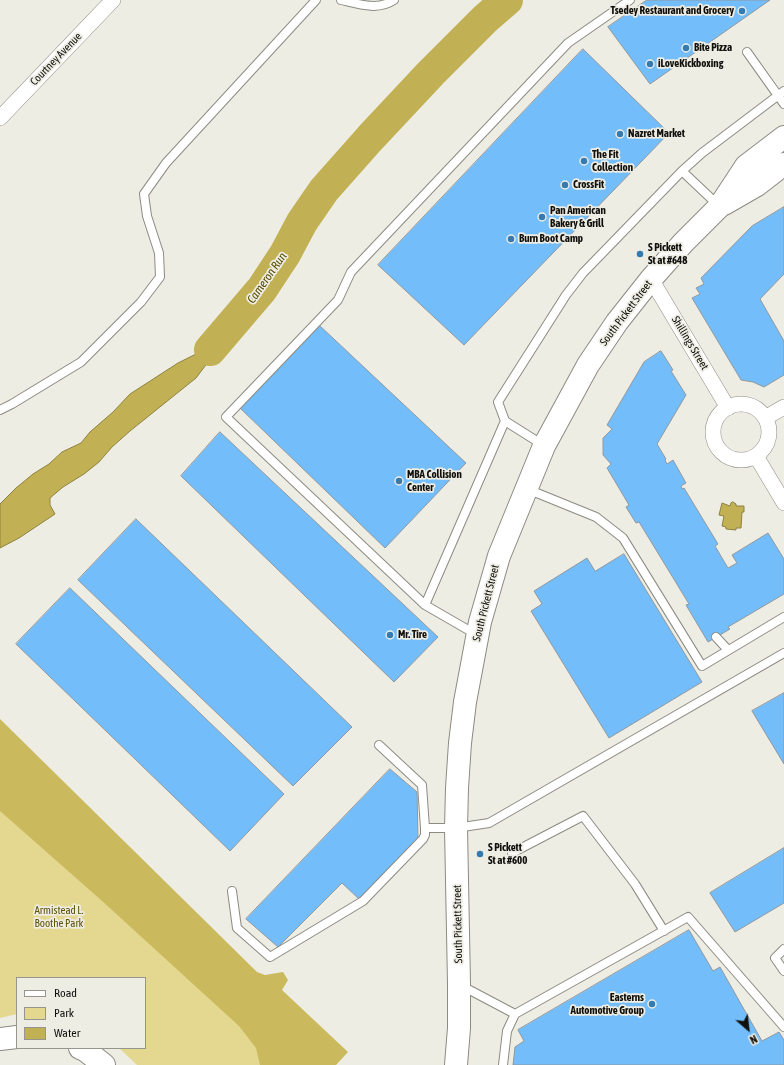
<!DOCTYPE html>
<html>
<head>
<meta charset="utf-8">
<style>
  body { margin:0 }
  #map { position:relative; width:784px; height:1065px; overflow:hidden; background:#eeede4; font-family:"Asap Condensed",sans-serif }
  canvas { display:block }
  .legend { position:absolute; left:16px; top:977px; width:130px; height:72px; box-sizing:border-box; background:#eeede4; border:1px solid #96958e; margin:0; padding:5px 7px; list-style:none; font-size:12px; color:#11100d }
  .legend li { display:flex; align-items:center; gap:8px; height:20px }
  .legend b { width:20px; border:1px solid #96958e }
  .north { position:absolute; left:728px; top:1009px; width:40px; height:40px; -webkit-text-stroke:3px #eeede4; paint-order:stroke; rotate:152deg; font-size:11px; font-weight:700; line-height:16px; text-align:center; color:#11100d }
  .north::after { content:''; display:block; margin:auto; width:14px; height:18px; background:#11100d; clip-path:polygon(50% 0,100% 100%,50% 72%,0 100%) }
</style>
</head>
<body>
<div id="map">
<canvas width="784" height="1065"></canvas>
<ul class="legend">
<li><b style="height:5px;background:#fff"></b>Road</li>
<li><b style="height:11px;background:#e4d790"></b>Park</li>
<li><b style="height:11px;background:#c2b154"></b>Water</li>
</ul>
<div class="north">N</div>
</div>
<script>
const context = document.querySelector('canvas').getContext('2d');
context.lineJoin = 'round';
function fill(path, color) { context.fillStyle = color; context.fill(path, 'evenodd'); }
function strokePath(path, color, width, dash) { context.strokeStyle = color; context.lineWidth = width; context.lineCap = dash ? 'butt' : 'round'; context.setLineDash(dash || []); context.stroke(path); }
function label(font, color, halo, rows, align = 'center') {
  context.font = font + ' "Asap Condensed",sans-serif'; context.lineWidth = 3.5; context.setLineDash([]); context.textBaseline = 'middle'; context.strokeStyle = halo; context.fillStyle = color; for (const [text, x, y, turn = 0] of rows) {
    context.save(); context.translate(x, y); context.rotate((+turn || 0) * Math.PI / 180); context.textAlign = isNaN(turn) ? turn : align; if (halo) context.strokeText(text, 0, 0); context.fillText(text, 0, 0); context.restore();
  }
}
fill(new Path2D(`
  M 0,781 L 307,1065 L 137,1065 L 119,1048 L 145,1048 L 145,978 L 17,978 L 17,1014 L 0,1018 Z`), '#e4d790');
fill(new Path2D(`
  M 0,719 L 257,972 L 265,975 L 283,972 L 288,980 L 282,990 L 348,1052 L 336,1065 L 260,1065 L 256,1048 L 239,1026 L 101,900 L 0,811 Z`), '#cbba5d');
const water = new Path2D(`
  M 237,317 L 224,341 L 196,378 L 130,431 L 112,447 L 99,462 L 84,474 L 63,487 L 50,498 L 50,505 L 55,514 L 19,538 L 0,548 L 0,504 L 16,488 L 33,474 L 49,464 L 62,452 L 81,443 L 90,432 L 113,412 L 130,394 L 178,363 L 196,354 L 206,347 L 216,334 Z
  M 733,502 L 736,504 L 736,506 L 744,506 L 744,512 L 742,512 L 741,528 L 736,528 L 736,530 L 726,529 L 726,527 L 722,526 L 724,516 L 719,515 L 722,503 L 730,506 L 731,503 Z`);
fill(water, '#c2b154');
strokePath(water, '#8d813f', 1);
strokePath(new Path2D(`
  M 210,350 L 262,289 L 285,254 L 302,222 L 324,190 L 371,137 L 431,73 L 485,19 L 507,0`), '#c2b154', 32);
const building = new Path2D(`
  M 647,0 L 770,0 L 650,84 L 608,27 Z
  M 583,49 L 669,133 L 464,345 L 378,265 Z
  M 784,207 L 784,274 L 760,299 L 784,341 L 784,375 L 764,387 L 753,382 L 741,380 L 692,298 L 700,294 L 696,288 L 704,284 L 701,278 L 752,226 Z
  M 319,325 L 466,463 L 385,548 L 240,408 Z
  M 661,351 L 673,370 L 671,371 L 686,395 L 657,444 L 666,459 L 665,460 L 667,464 L 673,460 L 686,483 L 681,486 L 682,489 L 684,488 L 718,544 L 715,546 L 728,568 L 737,563 L 732,555 L 768,533 L 784,559 L 784,594 L 728,627 L 730,629 L 708,642 L 686,605 L 689,604 L 639,522 L 636,523 L 626,507 L 629,505 L 607,468 L 611,464 L 603,455 L 603,438 L 612,429 L 607,425 L 644,362 Z
  M 220,432 L 438,637 L 394,682 L 181,476 Z
  M 136,519 L 352,727 L 293,786 L 78,580 Z
  M 624,554 L 702,682 L 609,738 L 531,611 L 542,604 L 534,591 L 587,558 L 595,571 Z
  M 70,588 L 284,794 L 230,851 L 16,644 Z
  M 784,693 L 784,764 L 752,711 Z
  M 390,769 L 417,792 L 418,839 L 359,899 L 342,883 L 278,947 L 246,919 Z
  M 784,848 L 784,903 L 735,932 L 710,893 Z
  M 689,930 L 713,971 L 720,967 L 762,1041 L 779,1032 L 784,1040 L 784,1065 L 513,1065 L 515,1047 L 524,1041 L 518,1030 Z`);
fill(building, '#72bdfa');
strokePath(building, '#91989e', 1);
const lane = new Path2D(`
  M 341,0 C 358,4 378,11 394,0
  M 747,52 L 784,104
  M 682,171 L 719,206
  M 0,410 L 12,404 L 81,362 L 141,302 L 160,277 L 159,253 L 147,216 L 144,194 L 166,163 L 316,0
  M 505,421 L 543,445
  M 527,489 L 596,517 L 623,538 L 702,666 L 784,617
  M 425,605 L 505,421 L 498,402 L 566,295 L 583,273 L 682,171 L 702,153 L 784,91
  M 477,635 L 425,605 L 226,417 L 338,300 L 351,272 L 568,43 L 630,0
  M 716,637 L 728,650
  M 379,745 L 422,785 L 425,828 L 456,828 L 489,823 L 784,653
  M 512,853 L 583,816 L 635,884 L 664,931
  M 232,891 L 237,928 L 270,957 L 363,901 L 423,839 L 425,835 L 425,828
  M 784,949 L 775,958 L 784,971
  M 462,986 L 515,1014
  M 503,1065 L 507,1031 L 515,1014 L 688,917 L 784,1027`);
const street = new Path2D(`
  M 0,118 L 113,0
  M 651,279 L 728,408
  M713 432a28 28 0 1 1 56 0a28 28 0 1 1-56 0Z
  M 765,418 L 784,407
  M 756,456 L 784,503`);
const secondary = new Path2D(`
  M 724,204 L 757,185 L 784,164
  M 0,1039 L 17,1037
  M 80,1048 L 85,1050 L 104,1065
  M 456,1065 L 459,1028 L 459,984 L 456,828 L 457,788 L 460,743 L 465,702 L 480,622 L 499,556 L 544,446 L 588,365 L 617,322 L 651,279 L 683,243 L 719,207 L 746,166 L 784,137`);
strokePath(lane, '#8c8b83', 10);
strokePath(street, '#8c8b83', 16);
strokePath(secondary, '#8c8b83', 24);
strokePath(lane, '#fff', 8);
strokePath(street, '#fff', 15);
strokePath(secondary, '#fff', 22);
for (const [x, y, r, color] of [
  [742,11,4,"#367bb0"],
  [686,48,4,"#367bb0"],
  [650,64,4,"#367bb0"],
  [620,134,4,"#367bb0"],
  [584,161,4,"#367bb0"],
  [565,185,4,"#367bb0"],
  [542,217,4,"#367bb0"],
  [511,239,4,"#367bb0"],
  [640,254,4,"#367bb0"],
  [399,481,4,"#367bb0"],
  [390,635,4,"#367bb0"],
  [480,854,4,"#367bb0"],
  [652,1004,4,"#367bb0"]
]) { const dot = new Path2D(); dot.arc(x, y, r, 0, 2 * Math.PI); context.fillStyle = color; context.fill(dot); strokePath(dot, '#eeede4', 1.5); }
label('bold 11px', '#11100d', '#eeede4', [
  ["Tsedey Restaurant and Grocery",734,11,"right"],
  ["Bite Pizza",694,48],
  ["iLoveKickboxing",658,64],
  ["Nazret Market",628,134],
  ["The Fit",592,155],
  ["Collection",592,168],
  ["CrossFit",573,185],
  ["Pan American",550,211],
  ["Bakery & Grill",550,224],
  ["Burn Boot Camp",519,239],
  ["S Pickett",648,248],
  ["St at #648",648,261],
  ["MBA Collision",407,475],
  ["Center",407,488],
  ["Mr. Tire",398,635],
  ["S Pickett",488,848],
  ["St at #600",488,861],
  ["Easterns",644,998,"right"],
  ["Automotive Group",644,1011,"right"]
], 'left');
label('11px', '#11100d', '#eeede4', [
  ["Courtney Avenue",56,59,-46],
  ["South Pickett Street",626,313,-53],
  ["Shillings Street",690,343,59],
  ["South Pickett Street",486,603,-76],
  ["South Pickett Street",458,924,-91]
]);
label('11px', '#5d5106', '#eeede4', [
  ["Armistead L.",59,911],
  ["Boothe Park",59,924]
]);
label('italic 12px', '#574b00', '#eeede4', [
  ["Cameron Run",267,278,-55]
]);
</script>
</body>
</html>
